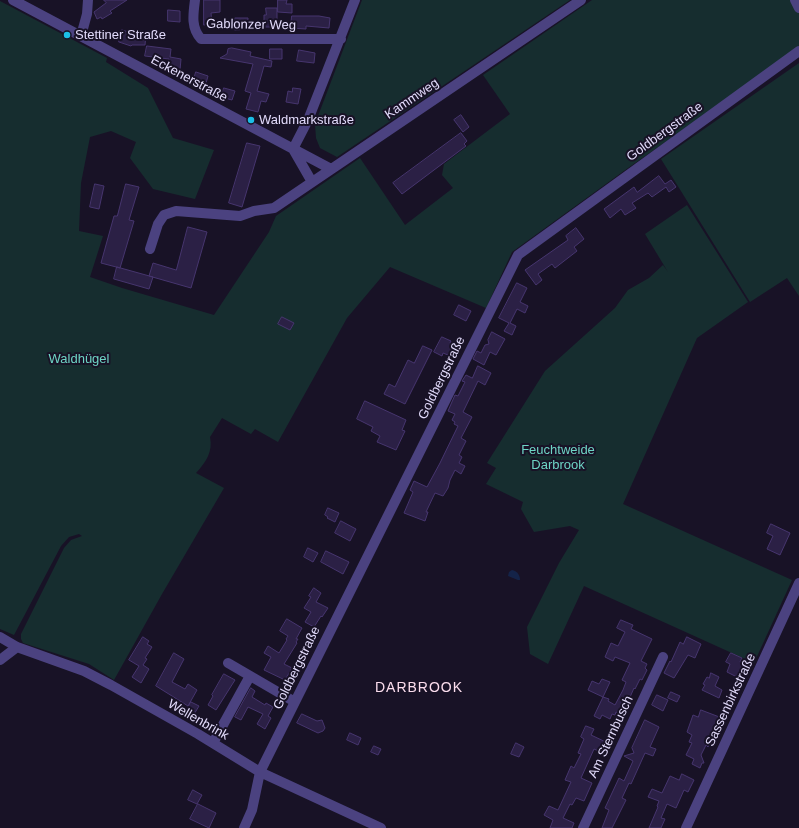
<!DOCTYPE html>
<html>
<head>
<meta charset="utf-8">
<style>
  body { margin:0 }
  canvas { display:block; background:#181226 }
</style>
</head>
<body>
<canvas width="799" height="828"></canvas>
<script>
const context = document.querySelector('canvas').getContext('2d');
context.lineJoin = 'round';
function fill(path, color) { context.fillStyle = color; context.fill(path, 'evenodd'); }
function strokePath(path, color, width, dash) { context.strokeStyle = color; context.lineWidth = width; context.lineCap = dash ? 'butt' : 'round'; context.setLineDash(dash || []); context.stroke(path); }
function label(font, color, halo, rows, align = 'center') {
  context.font = font + ' Arial,sans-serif'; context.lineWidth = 4; context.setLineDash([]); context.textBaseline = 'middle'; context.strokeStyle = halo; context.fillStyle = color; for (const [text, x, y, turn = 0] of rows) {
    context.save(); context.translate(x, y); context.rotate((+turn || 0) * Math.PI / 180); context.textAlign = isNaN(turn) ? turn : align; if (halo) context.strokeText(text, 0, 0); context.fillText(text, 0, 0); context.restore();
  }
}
fill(new Path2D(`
  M 362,0 L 570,0 L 337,157 L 320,148 L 316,138 L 315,124 Z
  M 592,0 L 799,0 L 799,46 L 749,84 L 628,168 L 512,252 L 486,308 L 390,267 L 347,318 L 278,442 L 255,429 L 251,434 L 222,418 L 210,437 C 213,452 206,462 196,473 L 224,488 L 162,594 L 114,680 L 89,664 L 23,643 L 21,639 L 21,634 L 64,548 L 71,540 L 82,536 L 79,534 L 69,537 L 61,546 L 14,635 L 0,629 L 0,1 L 107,58 L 106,62 L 148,88 L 173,138 L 214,150 L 195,199 L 153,189 L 130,158 L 136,142 L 111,131 L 90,137 L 81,183 L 79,231 L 103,236 L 90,277 L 122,288 L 214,315 L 269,232 L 276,216 L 360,158 L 405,225 L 453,188 L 442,175 L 444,164 L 510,114 L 483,75 Z
  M 799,63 L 799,296 L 787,278 L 750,302 L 661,159 Z
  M 687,205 L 748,302 L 697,338 L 623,504 L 792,580 L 754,663 L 584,586 L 548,664 L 530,654 L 527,627 L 559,563 L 579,530 L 570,526 L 534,532 L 521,509 L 523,502 L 486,484 L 496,468 L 487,463 L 545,371 L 615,308 L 628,290 L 649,278 L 663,265 L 668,272 L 645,234 Z`), '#162d2f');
fill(new Path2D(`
  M 512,570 C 517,571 520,575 520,580 L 518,580 L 508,576 L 509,572 Z`), '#142348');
const building = new Path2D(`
  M 104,0 L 127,0 L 110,11 L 112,13 L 102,19 L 101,17 L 97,19 L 94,12 L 106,3 Z
  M 204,0 L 220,0 L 220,12 L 211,13 L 212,24 L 204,25 Z
  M 278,0 L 287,0 L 286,4 L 292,4 L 292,13 L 278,12 Z
  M 266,8 L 277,8 L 277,27 L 264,27 L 264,15 L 266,15 Z
  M 168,10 L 180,11 L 180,22 L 168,21 Z
  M 292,16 L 319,16 L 330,18 L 329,28 L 306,26 L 306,29 L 291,28 Z
  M 235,18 L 248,18 L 248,29 L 235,30 Z
  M 122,30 L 135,34 L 146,34 L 145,45 L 132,45 L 131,46 L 119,42 Z
  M 147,46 L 171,49 L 170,57 L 181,59 L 180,70 L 167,67 L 169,59 L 145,56 Z
  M 232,48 L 251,52 L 250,56 L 272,61 L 271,67 L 264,66 L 257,91 L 269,94 L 266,102 L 261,101 L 258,112 L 246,109 L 251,93 L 245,91 L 253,64 L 220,58 L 227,54 L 228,49 Z
  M 270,49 L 282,49 L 282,59 L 270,59 Z
  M 299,50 L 315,53 L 314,63 L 297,61 Z
  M 196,72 L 208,76 L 205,87 L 193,83 Z
  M 224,88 L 235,91 L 232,100 L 221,97 Z
  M 293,88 L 301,89 L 298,104 L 286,102 L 288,91 L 292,92 Z
  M 461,115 L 469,127 L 463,132 L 454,120 Z
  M 461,133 L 467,141 L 464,144 L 466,146 L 402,194 L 393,183 Z
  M 247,143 L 260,146 L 242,207 L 229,203 Z
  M 659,176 L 665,184 L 671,180 L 676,187 L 669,192 L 666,187 L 652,197 L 648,193 L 632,203 L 636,208 L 625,215 L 621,209 L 610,218 L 604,209 L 634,187 L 637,192 Z
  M 95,184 L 104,186 L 99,209 L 90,207 Z
  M 126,184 L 139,187 L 129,220 L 134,221 L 120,268 L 101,263 L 114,216 L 117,216 Z
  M 188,227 L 207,232 L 191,288 L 149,276 L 153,263 L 176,270 Z
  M 576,228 L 584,239 L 574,247 L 577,251 L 555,268 L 552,264 L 538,274 L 542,280 L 536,285 L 525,270 L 568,240 L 566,236 Z
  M 117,267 L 153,277 L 149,289 L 114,279 Z
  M 517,283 L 527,288 L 520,302 L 528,306 L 525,313 L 517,309 L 510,323 L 516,326 L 512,335 L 504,331 L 509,323 L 499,318 Z
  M 459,305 L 471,311 L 466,321 L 454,315 Z
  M 282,317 L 294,323 L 290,330 L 278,324 Z
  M 492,332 L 505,339 L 496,355 L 490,352 L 484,365 L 473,359 L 477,351 L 481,353 L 485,345 L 489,344 L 488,340 Z
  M 442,337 L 451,341 L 450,343 L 454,345 L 448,355 L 443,353 L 442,356 L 434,352 Z
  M 423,346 L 432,350 L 405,404 L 384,394 L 389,384 L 395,387 L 408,360 L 414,363 Z
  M 478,366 L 491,373 L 485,385 L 478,381 L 463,412 L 472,417 L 461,438 L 466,441 L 459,455 L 462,457 L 459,463 L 465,466 L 461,474 L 455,470 L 450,480 L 448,488 L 443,496 L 435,493 L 426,512 L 428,512 L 425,521 L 404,513 L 413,492 L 410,490 L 414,481 L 427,487 L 440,463 L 458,426 L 454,424 L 455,422 L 452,420 L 455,414 L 448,411 L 455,395 L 458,396 L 465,382 L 462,381 L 466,375 L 472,378 Z
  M 365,401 L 406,420 L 402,430 L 405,431 L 396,450 L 377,442 L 380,436 L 371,431 L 373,427 L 357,419 Z
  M 328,508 L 339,513 L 335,522 L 327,518 L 328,517 L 325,515 Z
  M 341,521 L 356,529 L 350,541 L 335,533 Z
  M 771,524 L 790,533 L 780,555 L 767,549 L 773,536 L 767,533 Z
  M 308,548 L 318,553 L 313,562 L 304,557 Z
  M 326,551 L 349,562 L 343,574 L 321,562 Z
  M 314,588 L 321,593 L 316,602 L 328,608 L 322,617 L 321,616 L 314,627 L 305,622 L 311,612 L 304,608 L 311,597 L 309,596 Z
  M 287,619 L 302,628 L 296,639 L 298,639 L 296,642 L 297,643 L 284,664 L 292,668 L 285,680 L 264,670 L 271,657 L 264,653 L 268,646 L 279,653 L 287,640 L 286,639 L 288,636 L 280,631 Z
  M 621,620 L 633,625 L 631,629 L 652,639 L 641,661 L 647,664 L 645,668 L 647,670 L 642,680 L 640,679 L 635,689 L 634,688 L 627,704 L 629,705 L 624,716 L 616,712 L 615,715 L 612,714 L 610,719 L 602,715 L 600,719 L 594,716 L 603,697 L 588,690 L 592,681 L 599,684 L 602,679 L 610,682 L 603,697 L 609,699 L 608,701 L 615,705 L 623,690 L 626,682 L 622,680 L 630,663 L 615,657 L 613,661 L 605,657 L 611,643 L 618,646 L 625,632 L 617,628 Z
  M 143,637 L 149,641 L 147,644 L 152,647 L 145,658 L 147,659 L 143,665 L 149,669 L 141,683 L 132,677 L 139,666 L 129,660 Z
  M 687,637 L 701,644 L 695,658 L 688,655 L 674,678 L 664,673 L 670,661 L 671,662 L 680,642 L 683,644 Z
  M 174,653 L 184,659 L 172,682 L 185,689 L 188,684 L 197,690 L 188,706 L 156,686 Z
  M 731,653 L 742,658 L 740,662 L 749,667 L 743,680 L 727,672 L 730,664 L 726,662 Z
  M 711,673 L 719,677 L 715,686 L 722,690 L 719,698 L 702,690 L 705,685 L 703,684 L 707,677 L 709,678 Z
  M 224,674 L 235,680 L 216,710 L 208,705 L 213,696 L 212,695 Z
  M 251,688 L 255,691 L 252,697 L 265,705 L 266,703 L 273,707 L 268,716 L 271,718 L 265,729 L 257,724 L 263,714 L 248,707 L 241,720 L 235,717 Z
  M 671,692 L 680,696 L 677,702 L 668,698 Z
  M 657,695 L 668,700 L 663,711 L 652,705 Z
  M 191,702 L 199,706 L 193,716 L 186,712 Z
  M 701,710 L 722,718 L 708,747 L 706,745 L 701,755 L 704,763 L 702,763 L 700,768 L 692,764 L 694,759 L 686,755 L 692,743 L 689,742 L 692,735 L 687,732 L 693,715 L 698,717 Z
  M 302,714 L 317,721 L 322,720 L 325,728 L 323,731 L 318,733 L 297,723 Z
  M 645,720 L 659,727 L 650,747 L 656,749 L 653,756 L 645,753 L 631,784 L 629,783 L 622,798 L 626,800 L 612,828 L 602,828 L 609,810 L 605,808 L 619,778 L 624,781 L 633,761 L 624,756 L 634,753 L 632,748 Z
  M 586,726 L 594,729 L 591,735 L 610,744 L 605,754 L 594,749 L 581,778 L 592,783 L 584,801 L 576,798 L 572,805 L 570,804 L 563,818 L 574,823 L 572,828 L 550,828 L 553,820 L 544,815 L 549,806 L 558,810 L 571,782 L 565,780 L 571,766 L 574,768 L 581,754 L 578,753 L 584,739 L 581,737 Z
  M 350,733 L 361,738 L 358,745 L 347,740 Z
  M 516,743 L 524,747 L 519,757 L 511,754 Z
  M 374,746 L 381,749 L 378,755 L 371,752 Z
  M 682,774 L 694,780 L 688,792 L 684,790 L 676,808 L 667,804 L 661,818 L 665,819 L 661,828 L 649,828 L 658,807 L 657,806 L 659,801 L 648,797 L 652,789 L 662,793 L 670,776 L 679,780 Z
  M 193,790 L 202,795 L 197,804 L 188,800 Z
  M 198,804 L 216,813 L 209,828 L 190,819 Z`);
fill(building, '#2b2045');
strokePath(building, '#46356e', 1);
strokePath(new Path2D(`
  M 13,0 L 331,169
  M 195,0 C 193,15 191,28 201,39 L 341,39
  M 795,0 L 799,8
  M 81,36 L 87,14 L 88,0
  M 293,149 L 308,120 L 355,0
  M 293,149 L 312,182
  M 150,249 L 158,224 L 164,215 L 176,211 L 240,216 L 254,211 L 274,208 L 581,0
  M 0,637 L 17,647 L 84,671 L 111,685 L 198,734 L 260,772 L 381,828
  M 0,660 L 17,647
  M 228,663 L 295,702
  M 213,743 L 250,676
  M 244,828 L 252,810 L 260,772 L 518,255 L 799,51
  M 583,828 L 663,657
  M 686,828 L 799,583`), '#4b4280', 10);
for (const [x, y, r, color] of [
  [67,35,4,"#1bbee7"],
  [251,120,4,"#1bbee7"]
]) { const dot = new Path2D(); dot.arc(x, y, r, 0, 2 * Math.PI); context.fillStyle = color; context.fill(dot); strokePath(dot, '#181226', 1.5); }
label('13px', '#e2dbfb', '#181226', [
  ["Gablonzer Weg",251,25,1],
  ["Eckenerstraße",189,79,28],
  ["Kammweg",412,99,-34],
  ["Goldbergstraße",665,132,-36],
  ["Goldbergstraße",442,378,-64],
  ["Goldbergstraße",297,668,-64],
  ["Sassenbirkstraße",731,700,-65],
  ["Wellenbrink",198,720,30],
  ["Am Sternbusch",611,737,-65]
]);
label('13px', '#e2dbfb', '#181226', [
  ["Stettiner Straße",75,35],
  ["Waldmarkstraße",259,120]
], 'left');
label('13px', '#6ed4c5', '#181226', [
  ["Waldhügel",79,359],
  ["Feuchtweide",558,450],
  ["Darbrook",558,465]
]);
context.letterSpacing = '1px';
label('14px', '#fbdded', '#181226', [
  ["DARBROOK",419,688]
]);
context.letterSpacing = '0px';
</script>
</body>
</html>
